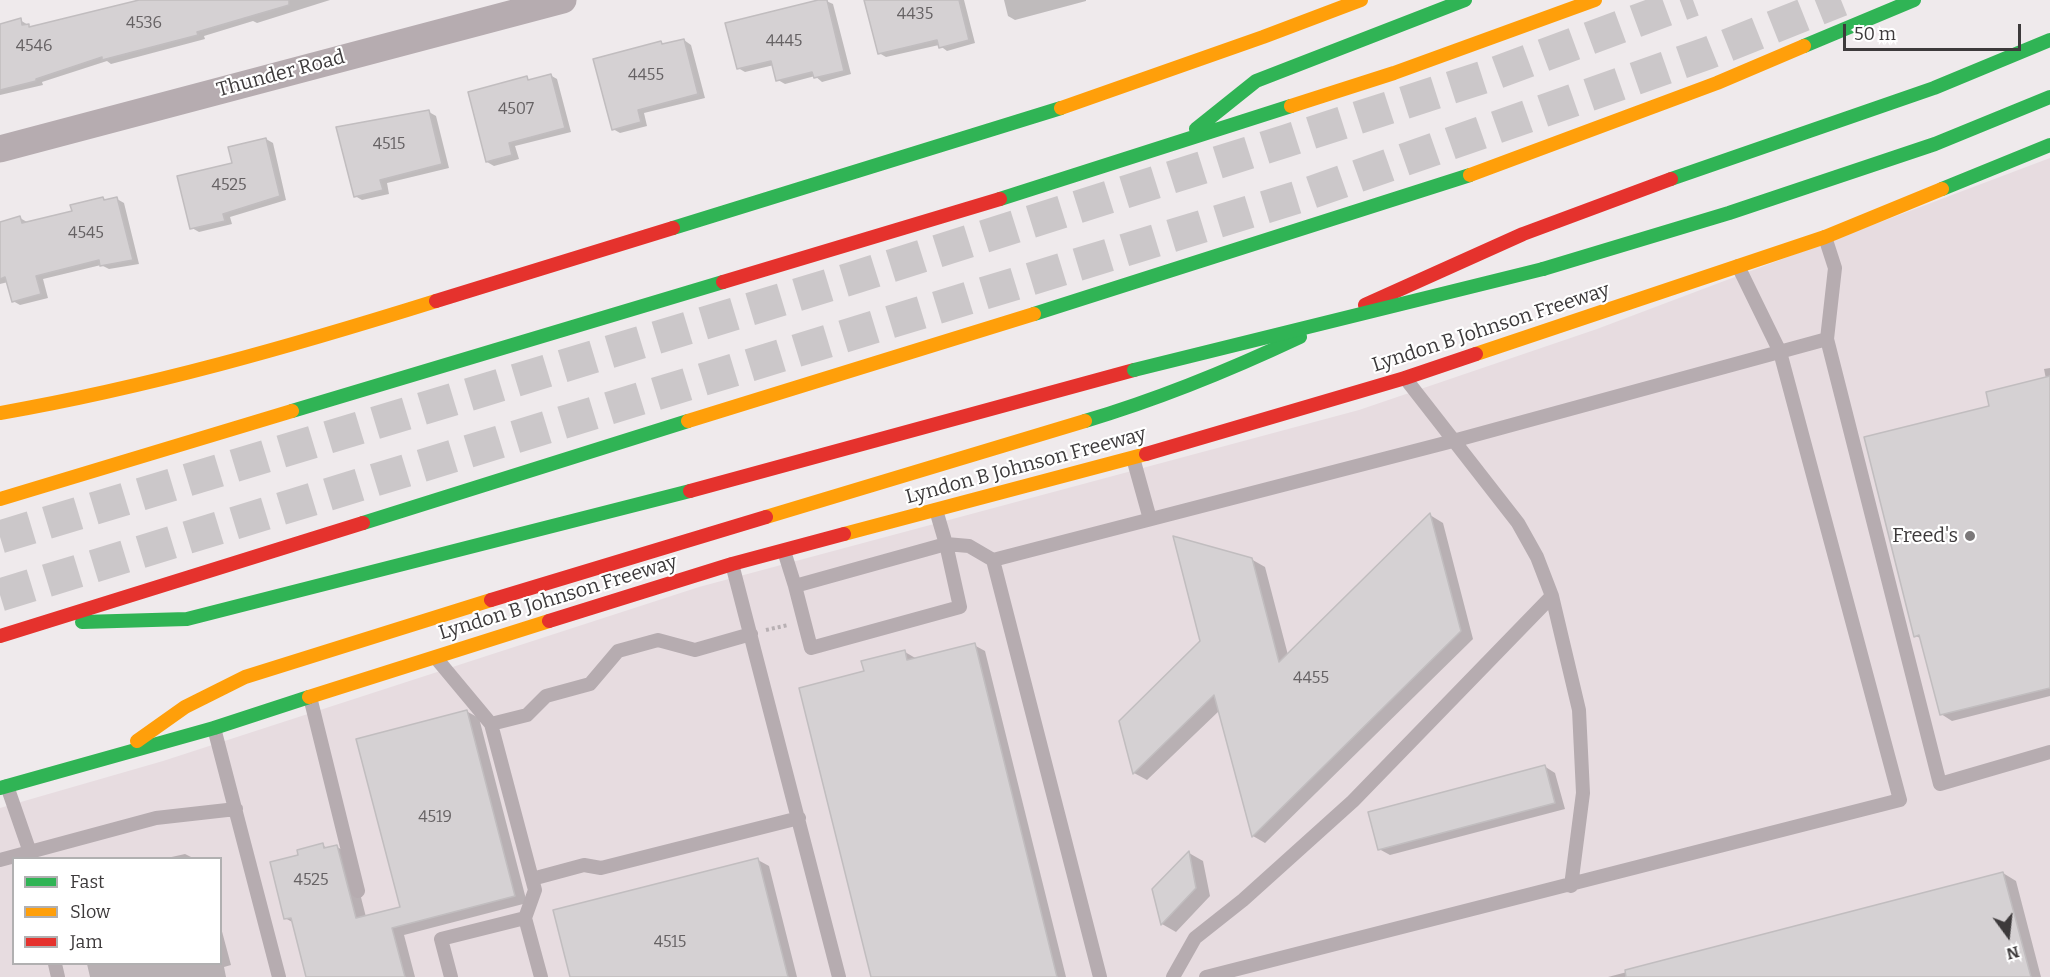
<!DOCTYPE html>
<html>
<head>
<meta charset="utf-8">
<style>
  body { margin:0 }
  #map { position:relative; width:2050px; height:977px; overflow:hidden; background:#efeaec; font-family:Bitter,serif }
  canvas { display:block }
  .legend { position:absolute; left:12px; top:857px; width:210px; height:108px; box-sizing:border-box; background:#fff; border:2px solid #b1b0b1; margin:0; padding:8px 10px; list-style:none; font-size:18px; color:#3d3a3b }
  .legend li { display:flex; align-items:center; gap:12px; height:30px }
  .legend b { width:30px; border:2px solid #b1b0b1 }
  .north { position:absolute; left:1978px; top:905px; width:60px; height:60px; -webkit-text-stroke:4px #fff; paint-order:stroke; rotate:165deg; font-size:16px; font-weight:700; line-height:24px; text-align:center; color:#3d3a3b }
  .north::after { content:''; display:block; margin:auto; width:21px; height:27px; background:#3d3a3b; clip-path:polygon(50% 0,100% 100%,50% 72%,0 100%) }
  .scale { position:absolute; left:1843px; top:24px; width:178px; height:27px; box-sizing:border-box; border:3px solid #3d3a3b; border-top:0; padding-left:8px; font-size:18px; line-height:21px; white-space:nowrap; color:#3d3a3b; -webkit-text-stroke:4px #fff; paint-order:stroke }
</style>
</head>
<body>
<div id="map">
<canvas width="2050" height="977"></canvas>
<ul class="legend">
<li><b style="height:8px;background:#30b455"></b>Fast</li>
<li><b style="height:8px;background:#ff9f0a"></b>Slow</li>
<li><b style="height:8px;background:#e5322d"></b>Jam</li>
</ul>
<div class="north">N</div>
<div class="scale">50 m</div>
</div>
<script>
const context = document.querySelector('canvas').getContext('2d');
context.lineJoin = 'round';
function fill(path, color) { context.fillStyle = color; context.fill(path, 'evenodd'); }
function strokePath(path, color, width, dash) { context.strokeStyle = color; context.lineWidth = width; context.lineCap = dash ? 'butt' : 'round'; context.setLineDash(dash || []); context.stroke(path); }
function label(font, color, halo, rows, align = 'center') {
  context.font = font + ' Bitter,serif'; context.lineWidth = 4.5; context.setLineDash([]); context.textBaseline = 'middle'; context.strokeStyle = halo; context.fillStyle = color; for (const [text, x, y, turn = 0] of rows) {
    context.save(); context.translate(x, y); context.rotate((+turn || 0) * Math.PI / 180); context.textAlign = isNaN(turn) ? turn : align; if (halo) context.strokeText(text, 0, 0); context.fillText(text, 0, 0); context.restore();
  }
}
fill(new Path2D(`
  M 2050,158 L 2050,977 L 0,977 L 0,808 L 163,761 L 699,587 L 1359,410 L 1597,329 ZM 14,858 L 220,858 L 220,964 L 14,964 Z`), '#e7dce0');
fill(new Path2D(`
  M 144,0 L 330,0 L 257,23 L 253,21 L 204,36 L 205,39 L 111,64 L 107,61 L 42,82 L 43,85 L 0,95 L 0,25 L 20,20 L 33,28 Z
  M 824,0 L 833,4 L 851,74 L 822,82 L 815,76 L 785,84 L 778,80 L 774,65 L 745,72 L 738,68 Z
  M 865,0 L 964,0 L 975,43 L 947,51 L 939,45 L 886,57 L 879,53 Z
  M 1004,0 L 1086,0 L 1086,1 L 1015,20 L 1008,16 Z
  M 684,40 L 691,45 L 705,98 L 644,113 L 647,126 L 620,133 L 613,129 L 661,43 L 665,45 Z
  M 550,75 L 557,79 L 571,132 L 515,146 L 519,159 L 494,166 L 487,162 L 526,78 L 531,80 Z
  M 429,112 L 436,116 L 449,168 L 387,183 L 389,194 L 362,200 L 355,196 Z
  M 266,139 L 273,143 L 286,200 L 230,217 L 232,224 L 199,232 L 192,228 L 234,164 Z
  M 103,198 L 108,201 L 117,199 L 124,203 L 139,264 L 109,269 L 101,265 L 43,279 L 48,298 L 20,305 L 13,301 L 8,282 L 0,284 L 0,224 L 20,218 L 27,222 L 74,212 Z
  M 2050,368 L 2050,696 L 1952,721 L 1941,714 L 1922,639 L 1916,636 L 1991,407 L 2046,379 L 2044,369 Z
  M 1430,515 L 1443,523 L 1473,639 L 1265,843 L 1253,836 L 1220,710 L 1147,780 L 1134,773 L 1202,641 L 1251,559 L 1265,567 L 1288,655 Z
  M 974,645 L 985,651 L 1066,977 L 872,977 L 905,652 L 917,659 Z
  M 466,711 L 479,718 L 527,903 L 404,935 L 415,977 L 308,977 L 294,923 L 285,918 L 299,856 L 322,845 L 329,849 L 337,847 L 350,854 L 366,917 L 401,908 Z
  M 1544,766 L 1555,773 L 1565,809 L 1390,855 L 1379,849 Z
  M 1189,853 L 1203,861 L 1210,896 L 1176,932 L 1162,924 Z
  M 185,854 L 193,858 L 167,858 Z
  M 758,860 L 769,866 L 797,977 L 571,977 Z
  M 2003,873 L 2016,881 L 2041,977 L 1608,977 Z
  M 220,924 L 231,965 L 224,967 L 226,977 L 90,977 L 87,964 L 220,964 Z`), '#0003');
const building = new Path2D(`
  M 139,0 L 289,0 L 289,5 L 197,32 L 198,35 L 102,60 L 102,57 L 36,79 L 36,81 L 0,90 L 0,24 L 21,18 L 22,25 L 29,24 L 29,27 Z
  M 818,0 L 827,0 L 844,71 L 814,78 L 812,72 L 776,81 L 771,61 L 737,69 L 725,23 Z
  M 864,0 L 959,0 L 969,40 L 939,48 L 937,40 L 878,54 Z
  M 684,39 L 698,94 L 638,110 L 641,122 L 612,130 L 593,59 L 661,41 L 662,44 Z
  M 551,74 L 565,128 L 509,143 L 512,155 L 486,162 L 468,92 L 527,76 L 528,80 Z
  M 429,110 L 442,164 L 380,180 L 383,190 L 354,197 L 336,127 Z
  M 266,138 L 280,196 L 223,214 L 225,221 L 190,229 L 177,176 L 232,163 L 228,147 Z
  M 103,197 L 104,200 L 117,197 L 133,260 L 100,266 L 99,260 L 36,276 L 41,294 L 12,302 L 5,277 L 0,279 L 0,222 L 20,216 L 22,223 L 72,211 L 70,205 Z
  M 2050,376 L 2050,688 L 1940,715 L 1919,635 L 1914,637 L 1864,437 L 1989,406 L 1986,392 Z
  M 1430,513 L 1461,631 L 1252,837 L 1214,695 L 1133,774 L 1119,721 L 1200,641 L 1173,536 L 1252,558 L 1279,662 Z
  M 975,643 L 1057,977 L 871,977 L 799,688 L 864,671 L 861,661 L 905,650 L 907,660 Z
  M 467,710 L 515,896 L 392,928 L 405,977 L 306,977 L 291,918 L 284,919 L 270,862 L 298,855 L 297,850 L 323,843 L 324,848 L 337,845 L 356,918 L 400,907 L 356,739 Z
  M 1545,765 L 1555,803 L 1378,850 L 1368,812 Z
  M 1189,851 L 1196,888 L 1161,925 L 1152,889 Z
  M 758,858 L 788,977 L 570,977 L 553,910 Z
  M 2003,872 L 2031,977 L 1626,977 L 1625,970 Z`);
fill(building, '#d5d1d3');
strokePath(building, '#c1bdbf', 1.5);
strokePath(new Path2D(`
  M 0,537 L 856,277 L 1286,141 L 1490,75 L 1693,0
  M 0,595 L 1298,197 L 1708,53 L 1841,0`), '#cbc7c9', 33, [33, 16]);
strokePath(new Path2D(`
  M 766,630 L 788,625`), '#b8b0b3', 4, [3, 3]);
strokePath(new Path2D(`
  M 1825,237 L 1835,268 L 1827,339 L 1940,784 L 2050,752
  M 1405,378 L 1518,523 L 1537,557 L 1552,596 L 1579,710 L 1583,793 L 1571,886
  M 1133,458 L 1150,519
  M 936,510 L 946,544 L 969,546 L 993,560 L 1453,441 L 1827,339
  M 784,551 L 795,586 L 946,544 L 960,607 L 811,648 L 795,586
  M 993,560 L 1100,977
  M 732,564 L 839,977
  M 436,658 L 491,724 L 535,890 L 525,918 L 441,939 L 451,977
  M 310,697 L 358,891
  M 491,724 L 527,715 L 546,696 L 590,684 L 618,651 L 658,640 L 695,650 L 751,634
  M 214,728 L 279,977
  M 7,786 L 32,858
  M 0,860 L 156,818 L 236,809
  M 532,879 L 584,865 L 601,868 L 799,818
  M 525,918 L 541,977
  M 55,964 L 58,977
  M 1173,977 L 1195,938 L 1243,900 L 1353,801 L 1552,596
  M 1206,977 L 1900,800 L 1780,352 L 1738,266`), '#b6acb0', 14);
strokePath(new Path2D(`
  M 0,149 L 563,0`), '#b6acb0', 27);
strokePath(new Path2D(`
  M 1804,46 L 1914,0
  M 1196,129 L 1256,81 L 1465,0
  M 1671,179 L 1934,88 L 2050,40
  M 1942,189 L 2050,145
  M 1000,199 L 1291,106
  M 673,228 L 1061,108
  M 1543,269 L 1729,213 L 1935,144 L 2050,97
  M 1034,314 L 1470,175
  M 292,411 L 723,282
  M 1085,421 C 1159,399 1230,370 1300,337
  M 363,523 L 688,421
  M 82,622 L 187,619 L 690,491
  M 0,788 L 214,728 L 309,697`), '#30b455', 14);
strokePath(new Path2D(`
  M 1291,106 L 1394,73 L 1595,0
  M 1061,108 L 1263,37 L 1361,0
  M 1470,175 L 1717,83 L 1804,46
  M 1476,354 L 1825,237 L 1942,189
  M 0,413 C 149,387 292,346 436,301
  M 688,421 L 1034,314
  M 0,499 L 292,411
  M 766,517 L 1085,421
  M 844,534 L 1146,454
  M 309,697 L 549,621
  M 137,741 L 185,707 L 245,677 L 491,600`), '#ff9f0a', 14);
strokePath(new Path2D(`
  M 723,282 L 1000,199
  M 436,301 L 673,228
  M 1365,305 L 1523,234 L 1671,179
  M 1146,454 L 1405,378 L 1476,354
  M 690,491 L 1134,370
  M 491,600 L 766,517
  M 549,621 L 732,564 L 844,534
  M 0,636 L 363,523`), '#e5322d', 14);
strokePath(new Path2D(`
  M 1134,370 L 1543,269`), '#30b455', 14);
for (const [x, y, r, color] of [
  [1970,536,6,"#7b7879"]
]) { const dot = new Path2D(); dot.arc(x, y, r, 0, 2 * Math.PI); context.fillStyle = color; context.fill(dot); strokePath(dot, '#fff', 2); }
label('16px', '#666264', null, [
  ["4435",915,15],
  ["4536",144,24],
  ["4445",784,42],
  ["4546",34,47],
  ["4455",646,76],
  ["4507",516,110],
  ["4515",389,145],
  ["4525",229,186],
  ["4545",86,234],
  ["4455",1311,679],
  ["4519",435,818],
  ["4525",311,881],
  ["4515",670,943]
]);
label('20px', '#3d3a3b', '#fff', [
  ["Thunder Road",281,74,-15],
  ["Lyndon B Johnson Freeway",1491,328,-18],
  ["Lyndon B Johnson Freeway",1026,466,-15],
  ["Lyndon B Johnson Freeway",558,598,-17]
]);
label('20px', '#3d3a3b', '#fff', [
  ["Freed's",1958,536]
], 'right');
</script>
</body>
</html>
